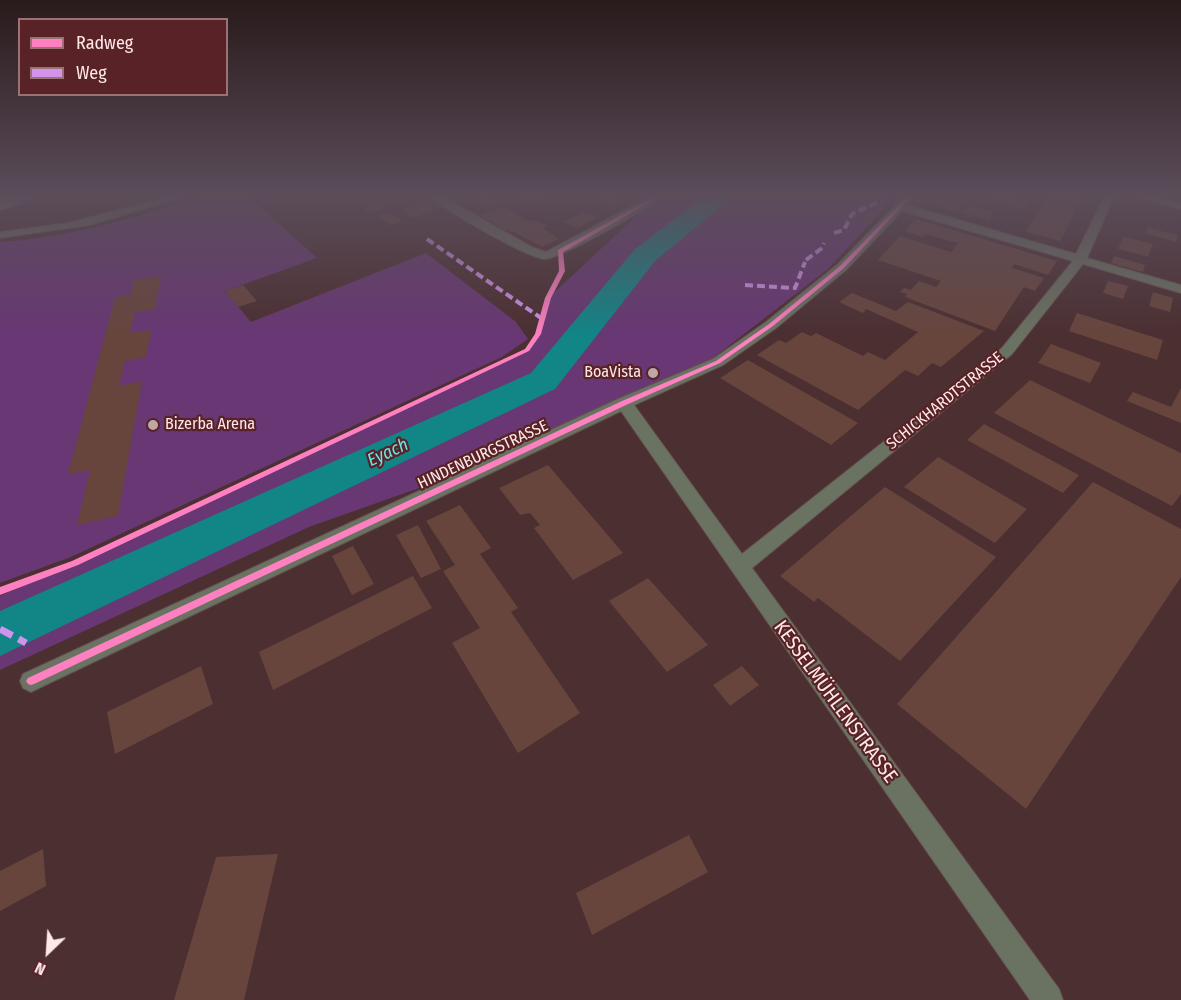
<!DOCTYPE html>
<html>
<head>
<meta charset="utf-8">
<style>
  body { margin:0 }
  #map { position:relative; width:1181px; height:1000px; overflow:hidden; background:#4b2f31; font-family:"Fira Sans Condensed",sans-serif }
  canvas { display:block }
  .legend { position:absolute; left:18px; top:18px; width:210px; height:78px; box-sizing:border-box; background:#582227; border:2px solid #9a7174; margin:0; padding:8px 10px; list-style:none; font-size:18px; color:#fee8e8 }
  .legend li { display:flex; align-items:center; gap:12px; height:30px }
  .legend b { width:30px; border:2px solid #9a7174 }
  .north { position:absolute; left:18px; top:922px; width:60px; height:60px; -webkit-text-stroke:4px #582227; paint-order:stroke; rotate:205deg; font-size:16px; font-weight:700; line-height:24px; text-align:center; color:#fee8e8 }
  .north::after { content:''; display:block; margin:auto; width:21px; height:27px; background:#fee8e8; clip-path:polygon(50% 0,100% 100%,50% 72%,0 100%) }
</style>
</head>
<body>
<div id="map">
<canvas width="1181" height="1000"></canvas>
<ul class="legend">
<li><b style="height:8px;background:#ff80c0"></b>Radweg</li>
<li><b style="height:8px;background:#d193ec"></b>Weg</li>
</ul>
<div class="north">N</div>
</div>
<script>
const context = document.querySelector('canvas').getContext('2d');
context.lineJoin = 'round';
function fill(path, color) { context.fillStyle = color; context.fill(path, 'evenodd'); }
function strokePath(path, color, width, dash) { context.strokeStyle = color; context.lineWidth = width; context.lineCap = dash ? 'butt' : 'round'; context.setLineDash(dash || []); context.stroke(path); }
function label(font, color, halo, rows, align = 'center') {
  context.font = font + ' "Fira Sans Condensed",sans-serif'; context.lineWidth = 4.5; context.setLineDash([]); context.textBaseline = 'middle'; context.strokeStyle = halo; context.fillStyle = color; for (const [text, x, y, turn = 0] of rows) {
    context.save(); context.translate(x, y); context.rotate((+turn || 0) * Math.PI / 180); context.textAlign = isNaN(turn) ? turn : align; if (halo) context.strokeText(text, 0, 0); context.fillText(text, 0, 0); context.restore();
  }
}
fill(new Path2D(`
  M 202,197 L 249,197 L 317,258 L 225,291 L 251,322 L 426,253 L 516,322 L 528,339 L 502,357 L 71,557 L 0,583 L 0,242 C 69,238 136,217 202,197 Z
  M 657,197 L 895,197 L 829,268 L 712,359 L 439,481 L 309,527 L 0,670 L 0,596 L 527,350 L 538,334 L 548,298 Z`), '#683774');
fill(new Path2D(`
  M 704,197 L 732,197 L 655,261 L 555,389 L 0,656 L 0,611 L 531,373 L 635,249 Z`), '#128587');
fill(new Path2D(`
  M 481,197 L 490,197 L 498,202 L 487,206 L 475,199 Z
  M 518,197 L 543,197 L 548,199 L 533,205 Z
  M 602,197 L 610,197 L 624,203 L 613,208 L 596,200 Z
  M 935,197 L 962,204 L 956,211 L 929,203 Z
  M 990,197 L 1013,197 L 1031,203 L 1023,209 Z
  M 1047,197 L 1083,197 L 1060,241 L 1026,232 Z
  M 424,202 L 436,210 L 412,218 L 404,209 Z
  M 378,203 L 384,208 L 369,213 L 363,208 Z
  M 968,205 L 994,212 L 989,220 L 962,213 Z
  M 504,207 L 528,221 L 533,220 L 548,226 L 543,228 L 559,239 L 542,247 L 513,232 L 504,230 L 480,215 Z
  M 389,212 L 402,221 L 391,225 L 378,216 Z
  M 583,212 L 598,217 L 578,228 L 564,222 Z
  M 872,212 L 878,214 L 867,224 L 861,222 Z
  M 916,219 L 1057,261 L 1048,275 L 1014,264 L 1012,268 L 1044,278 L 1035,291 L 1024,287 L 995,331 L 905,297 L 907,294 L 900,292 L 904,288 L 911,290 L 919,281 L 936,287 L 941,281 L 878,260 L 900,236 L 951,252 L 958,243 L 926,234 L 923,237 L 905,231 Z
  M 1148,228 L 1178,235 L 1176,242 L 1146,234 Z
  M 1124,237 L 1153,244 L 1148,257 L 1118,249 Z
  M 1114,256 L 1145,265 L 1143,272 L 1111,263 Z
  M 161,276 L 155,309 L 135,312 L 130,333 L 151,330 L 146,357 L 125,361 L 119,386 L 142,381 L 118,516 L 77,525 L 90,470 L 68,474 L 115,297 L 130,295 L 134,280 Z
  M 1108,281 L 1128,286 L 1123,299 L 1103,293 Z
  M 243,285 L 257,301 L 238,307 L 225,291 Z
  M 1153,292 L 1173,298 L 1170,312 L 1149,306 Z
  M 852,293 L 896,311 L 908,302 L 984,331 L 941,367 L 932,363 L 918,376 L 905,370 L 858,410 L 757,355 L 779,340 L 786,343 L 802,332 L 811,336 L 816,333 L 863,356 L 868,352 L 885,360 L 918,332 L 866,309 L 863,313 L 839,302 Z
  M 1077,313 L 1163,340 L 1157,360 L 1069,331 Z
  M 1051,344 L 1101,363 L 1090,383 L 1038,363 Z
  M 748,360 L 858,423 L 831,445 L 720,378 Z
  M 1030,380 L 1181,453 L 1181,494 L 1172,506 L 994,413 Z
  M 1181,388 L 1181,423 L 1127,401 L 1133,392 L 1171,407 Z
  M 984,424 L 1079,475 L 1063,493 L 967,440 Z
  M 938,457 L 1027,509 L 995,543 L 904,487 Z
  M 548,465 L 623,553 L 573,580 L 534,528 L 540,525 L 530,513 L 520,515 L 499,488 Z
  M 1093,482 L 1181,529 L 1181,577 L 1026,809 L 897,704 Z
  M 885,487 L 996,557 L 900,661 L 818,598 L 814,602 L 780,576 Z
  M 460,505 L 491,548 L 480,554 L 518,608 L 511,612 L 580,713 L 518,753 L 452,643 L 480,628 L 443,571 L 455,565 L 426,521 Z
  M 418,525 L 441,569 L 421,578 L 396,535 Z
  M 353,546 L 374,584 L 352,595 L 332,556 Z
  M 413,576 L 432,608 L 273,690 L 259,652 Z
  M 648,578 L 708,645 L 667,672 L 609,601 Z
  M 201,666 L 213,704 L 115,754 L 107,712 Z
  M 742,666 L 759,685 L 730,706 L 713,685 Z
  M 689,835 L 708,872 L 592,935 L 576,893 Z
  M 43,849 L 46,886 L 0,911 L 0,871 Z
  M 278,854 L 244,1000 L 174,1000 L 216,857 Z`), '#67453d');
const street = new Path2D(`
  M 167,197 L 183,197 L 90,225 L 0,238 L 0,232 L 68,223 Z
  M 431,197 L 444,197 L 532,247 L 546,252 L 649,197 L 662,197 C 652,207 556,261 544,259 C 526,257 444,210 431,197 Z
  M 903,197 L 914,197 L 907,205 L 1076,254 L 1104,197 L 1114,197 L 1087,258 L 1181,285 L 1181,293 L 1083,264 L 1012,354 L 752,568 L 1059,989 L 1063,1000 L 1030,1000 L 621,411 L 39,688 L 31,692 L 23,688 L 20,681 L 23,674 L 618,399 L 713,359 L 766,322 L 838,264 ZM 902,211 L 1073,261 L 1002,348 L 742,554 L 634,405 L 723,365 L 776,328 L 846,270 Z
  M 1132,197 L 1153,197 L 1181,203 L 1181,209 Z`);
const highway = new Path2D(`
  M 4,197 L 32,197 L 29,201 L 0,211 L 0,198 Z`);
strokePath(street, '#654f50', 2);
strokePath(highway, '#654f50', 1);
fill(street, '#6a7261');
fill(highway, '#777068');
strokePath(new Path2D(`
  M 834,233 L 844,230 L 852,214 L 882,200
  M 427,239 L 541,318
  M 806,260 L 822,248 L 824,243
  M 745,285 L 795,288 L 805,262`), '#d193ec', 4, [8, 4]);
strokePath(new Path2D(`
  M 0,629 L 26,643`), '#d193ec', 7, [14, 7]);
fill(new Path2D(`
  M 654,197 L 659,197 L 563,252 L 565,271 L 551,298 L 541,334 L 529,351 L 78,565 L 0,595 L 0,587 L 72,561 L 525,349 L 535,334 L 545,298 L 559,271 L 558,250 Z
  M 907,197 L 911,197 L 844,268 L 773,326 L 720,363 L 626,405 L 34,684 L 31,685 L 28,684 L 26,681 L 28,678 L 622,401 L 716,361 L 769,324 L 840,266 Z`), '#ff80c0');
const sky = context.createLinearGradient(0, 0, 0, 337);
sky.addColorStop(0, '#291a1b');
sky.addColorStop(0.58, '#5b4d5a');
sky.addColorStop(1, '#5b4d5a00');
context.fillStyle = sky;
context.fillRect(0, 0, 1181, 337);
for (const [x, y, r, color] of [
  [653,373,6,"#bfa7a8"],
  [153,425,6,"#bfa7a8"]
]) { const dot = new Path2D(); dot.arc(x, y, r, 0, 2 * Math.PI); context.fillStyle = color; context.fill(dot); strokePath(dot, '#582227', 2); }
label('16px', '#fee8e8', '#582227', [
  ["BoaVista",641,373],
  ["Bizerba Arena",165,425,"left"]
], 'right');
label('16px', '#fee8e8', '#582227', [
  ["SCHICKHARDTSTRASSE",945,401,-39],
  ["HINDENBURGSTRASSE",483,455,-25]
]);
label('italic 18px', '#63e8ea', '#582227', [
  ["Eyach",388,453,-25]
]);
label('20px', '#fee8e8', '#582227', [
  ["KESSELMÜHLENSTRASSE",835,702,54]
]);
</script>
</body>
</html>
